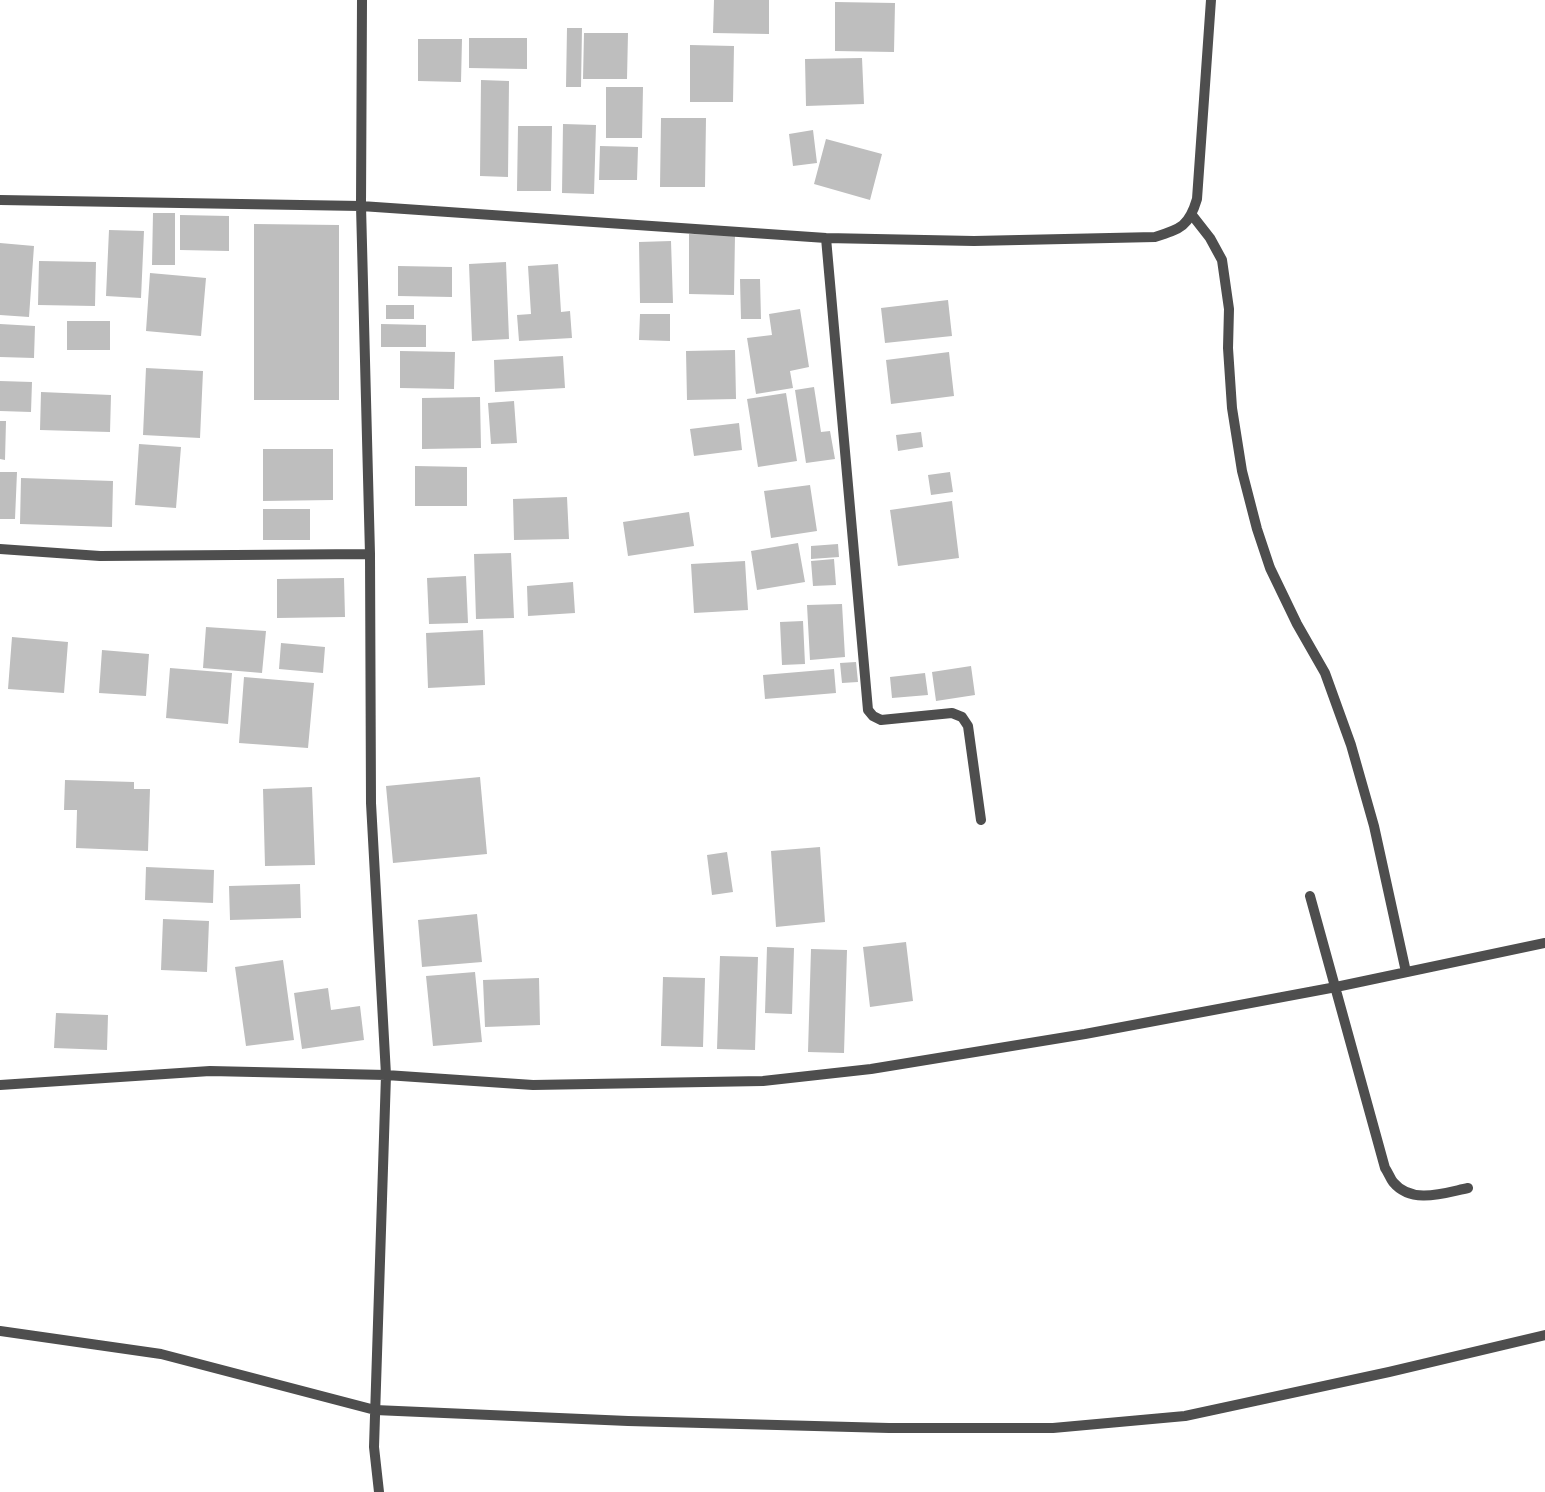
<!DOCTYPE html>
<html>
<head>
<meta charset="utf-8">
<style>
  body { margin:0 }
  canvas { display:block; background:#fff }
</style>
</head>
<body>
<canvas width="1545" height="1492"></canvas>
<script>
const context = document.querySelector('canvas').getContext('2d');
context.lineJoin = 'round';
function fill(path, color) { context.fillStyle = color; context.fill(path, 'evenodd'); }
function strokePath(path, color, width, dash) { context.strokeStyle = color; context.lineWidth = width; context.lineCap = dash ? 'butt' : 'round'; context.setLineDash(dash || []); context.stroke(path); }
fill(new Path2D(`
  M 714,0 L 769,0 L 769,34 L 713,33 Z
  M 835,2 L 895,3 L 894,52 L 835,51 Z
  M 567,28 L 582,28 L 581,87 L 566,87 Z
  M 584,33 L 628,33 L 627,79 L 583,79 Z
  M 469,38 L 527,38 L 527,69 L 469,68 Z
  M 418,39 L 462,39 L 461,82 L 418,81 Z
  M 690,45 L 734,46 L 733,102 L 690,102 Z
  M 862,58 L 864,104 L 806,106 L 805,59 Z
  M 481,80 L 509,81 L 508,177 L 480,176 Z
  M 606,87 L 643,87 L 642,138 L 606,138 Z
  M 661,118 L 706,118 L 705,187 L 660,187 Z
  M 563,124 L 596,125 L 594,194 L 562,193 Z
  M 518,126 L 552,126 L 551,191 L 517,191 Z
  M 813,130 L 817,163 L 793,166 L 789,134 Z
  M 826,139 L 882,154 L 870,200 L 814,184 Z
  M 600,146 L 638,147 L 637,180 L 599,180 Z
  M 153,213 L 175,213 L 175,265 L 152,265 Z
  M 180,215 L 229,216 L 229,251 L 180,250 Z
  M 254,224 L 339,225 L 339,400 L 254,400 Z
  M 109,230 L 144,231 L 141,298 L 106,296 Z
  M 689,234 L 735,235 L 734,295 L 689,294 Z
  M 671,241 L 673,303 L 640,303 L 639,242 Z
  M 0,243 L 34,246 L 29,317 L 0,315 Z
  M 39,261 L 96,262 L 95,306 L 38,305 Z
  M 506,262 L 509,339 L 472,341 L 469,264 Z
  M 558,264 L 561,312 L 570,311 L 572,338 L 519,341 L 517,315 L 531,314 L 528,266 Z
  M 398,266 L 452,267 L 452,297 L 398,296 Z
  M 150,273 L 206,278 L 201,336 L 146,331 Z
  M 740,279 L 760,279 L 761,319 L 741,319 Z
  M 948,300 L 952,336 L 885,343 L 881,308 Z
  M 386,305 L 414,305 L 414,319 L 386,319 Z
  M 800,309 L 809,367 L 790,371 L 793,388 L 756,394 L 747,338 L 772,335 L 769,314 Z
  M 640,314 L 670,314 L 670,341 L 639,340 Z
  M 67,321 L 110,321 L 110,350 L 67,350 Z
  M 0,324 L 35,326 L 34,358 L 0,357 Z
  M 381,324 L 426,325 L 426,347 L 381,347 Z
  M 735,350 L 736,399 L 687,400 L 686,351 Z
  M 400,351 L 455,352 L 454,389 L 400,388 Z
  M 949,352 L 954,396 L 891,404 L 886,360 Z
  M 563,356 L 565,388 L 495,392 L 494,360 Z
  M 146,368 L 203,371 L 200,438 L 143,435 Z
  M 0,381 L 32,382 L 31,412 L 0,411 Z
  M 814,387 L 821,432 L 830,431 L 835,459 L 806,463 L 795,390 Z
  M 41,392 L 111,395 L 110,432 L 40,430 Z
  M 786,393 L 797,461 L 758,467 L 747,399 Z
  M 480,397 L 481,448 L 422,449 L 422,398 Z
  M 514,401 L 517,443 L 491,444 L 488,403 Z
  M 0,421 L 6,421 L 5,460 L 0,459 Z
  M 739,423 L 742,450 L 694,456 L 690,429 Z
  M 921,432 L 923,447 L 898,451 L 896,435 Z
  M 139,444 L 181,447 L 176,508 L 135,505 Z
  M 263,449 L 333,449 L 333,500 L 263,501 Z
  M 415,466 L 467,467 L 467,506 L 415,506 Z
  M 0,472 L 17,472 L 15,519 L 0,519 Z
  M 950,472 L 953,492 L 931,495 L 928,475 Z
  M 21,478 L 113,481 L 112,527 L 20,524 Z
  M 810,485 L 817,531 L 771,538 L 764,491 Z
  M 567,497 L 569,539 L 514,540 L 513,499 Z
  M 952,501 L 959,558 L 898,566 L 890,510 Z
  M 263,509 L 310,509 L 310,540 L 263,540 Z
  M 689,512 L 694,546 L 628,556 L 623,522 Z
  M 798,543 L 805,582 L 757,590 L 751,551 Z
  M 838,544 L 839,557 L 811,559 L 811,546 Z
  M 511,553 L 514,618 L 476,619 L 474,554 Z
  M 834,559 L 836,585 L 813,586 L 811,561 Z
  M 745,561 L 748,610 L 694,613 L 691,564 Z
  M 466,576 L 468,623 L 429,624 L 427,578 Z
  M 344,578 L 345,617 L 277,618 L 277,579 Z
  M 573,582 L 575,613 L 528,616 L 527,586 Z
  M 842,604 L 845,657 L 810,660 L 807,605 Z
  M 803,621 L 805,664 L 782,665 L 780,622 Z
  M 206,627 L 266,631 L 262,673 L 203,668 Z
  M 483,630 L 485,685 L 428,688 L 426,633 Z
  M 12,637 L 68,642 L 64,693 L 8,689 Z
  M 281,643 L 325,647 L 323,673 L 279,669 Z
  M 102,650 L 149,654 L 146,696 L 99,693 Z
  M 856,662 L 858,682 L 842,683 L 840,663 Z
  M 971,666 L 975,695 L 936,701 L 932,672 Z
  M 170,668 L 232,673 L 228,724 L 166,718 Z
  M 834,669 L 836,693 L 765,699 L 763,675 Z
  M 925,673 L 928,695 L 892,698 L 890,677 Z
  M 244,677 L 314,683 L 308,748 L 239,743 Z
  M 480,777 L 487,854 L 393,863 L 386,786 Z
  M 65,780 L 134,782 L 134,789 L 150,789 L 148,851 L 76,848 L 77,810 L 64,810 Z
  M 312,787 L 315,865 L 265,866 L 263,789 Z
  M 820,847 L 825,922 L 776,927 L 771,851 Z
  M 727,852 L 733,892 L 712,895 L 707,855 Z
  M 146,867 L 214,870 L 213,903 L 145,900 Z
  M 300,884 L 301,918 L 230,920 L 229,886 Z
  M 477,914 L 482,962 L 422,967 L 418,920 Z
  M 163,919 L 209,921 L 207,972 L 161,970 Z
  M 906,942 L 913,1001 L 870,1007 L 863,947 Z
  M 767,947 L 794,948 L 792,1014 L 765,1013 Z
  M 811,949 L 847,950 L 844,1053 L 808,1052 Z
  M 720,956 L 758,957 L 755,1050 L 717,1049 Z
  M 283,960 L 294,1040 L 246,1046 L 235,967 Z
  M 475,972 L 482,1042 L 433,1046 L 426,976 Z
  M 663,977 L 705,978 L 703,1047 L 661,1046 Z
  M 539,978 L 540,1025 L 485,1027 L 483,980 Z
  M 328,988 L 331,1010 L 360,1006 L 364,1040 L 302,1049 L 294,993 Z
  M 56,1013 L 108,1015 L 107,1050 L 54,1048 Z`), '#bebebe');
strokePath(new Path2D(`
  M 362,0 L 361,206 L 370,554 L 371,803 L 386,1075 L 374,1447 L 379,1492
  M 0,200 L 361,206 L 826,238 L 974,241 L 1155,237 C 1181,229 1189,226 1197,199 L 1211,0
  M 1192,215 L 1210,238 L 1222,260 L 1229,309 L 1228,348 L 1232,408 L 1242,471 L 1257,529 L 1270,568 L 1297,624 L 1325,673 L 1351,745 L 1374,826 L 1406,972
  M 826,238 L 868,710 L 873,716 L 881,720 L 952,713 L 962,717 L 968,726 L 981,820
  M 0,549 L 100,556 L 370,554
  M 1310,896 L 1385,1168 C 1388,1172 1390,1178 1393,1182 C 1412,1205 1444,1193 1468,1188
  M 0,1085 L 210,1071 L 386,1075 L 533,1085 L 763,1081 L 871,1069 L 1085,1034 L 1336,987 L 1545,943
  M 0,1331 L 161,1354 L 375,1410 L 628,1421 L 889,1428 L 1053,1428 L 1185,1416 L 1389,1372 L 1545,1335`), '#4e4e4e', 10);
</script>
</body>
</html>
